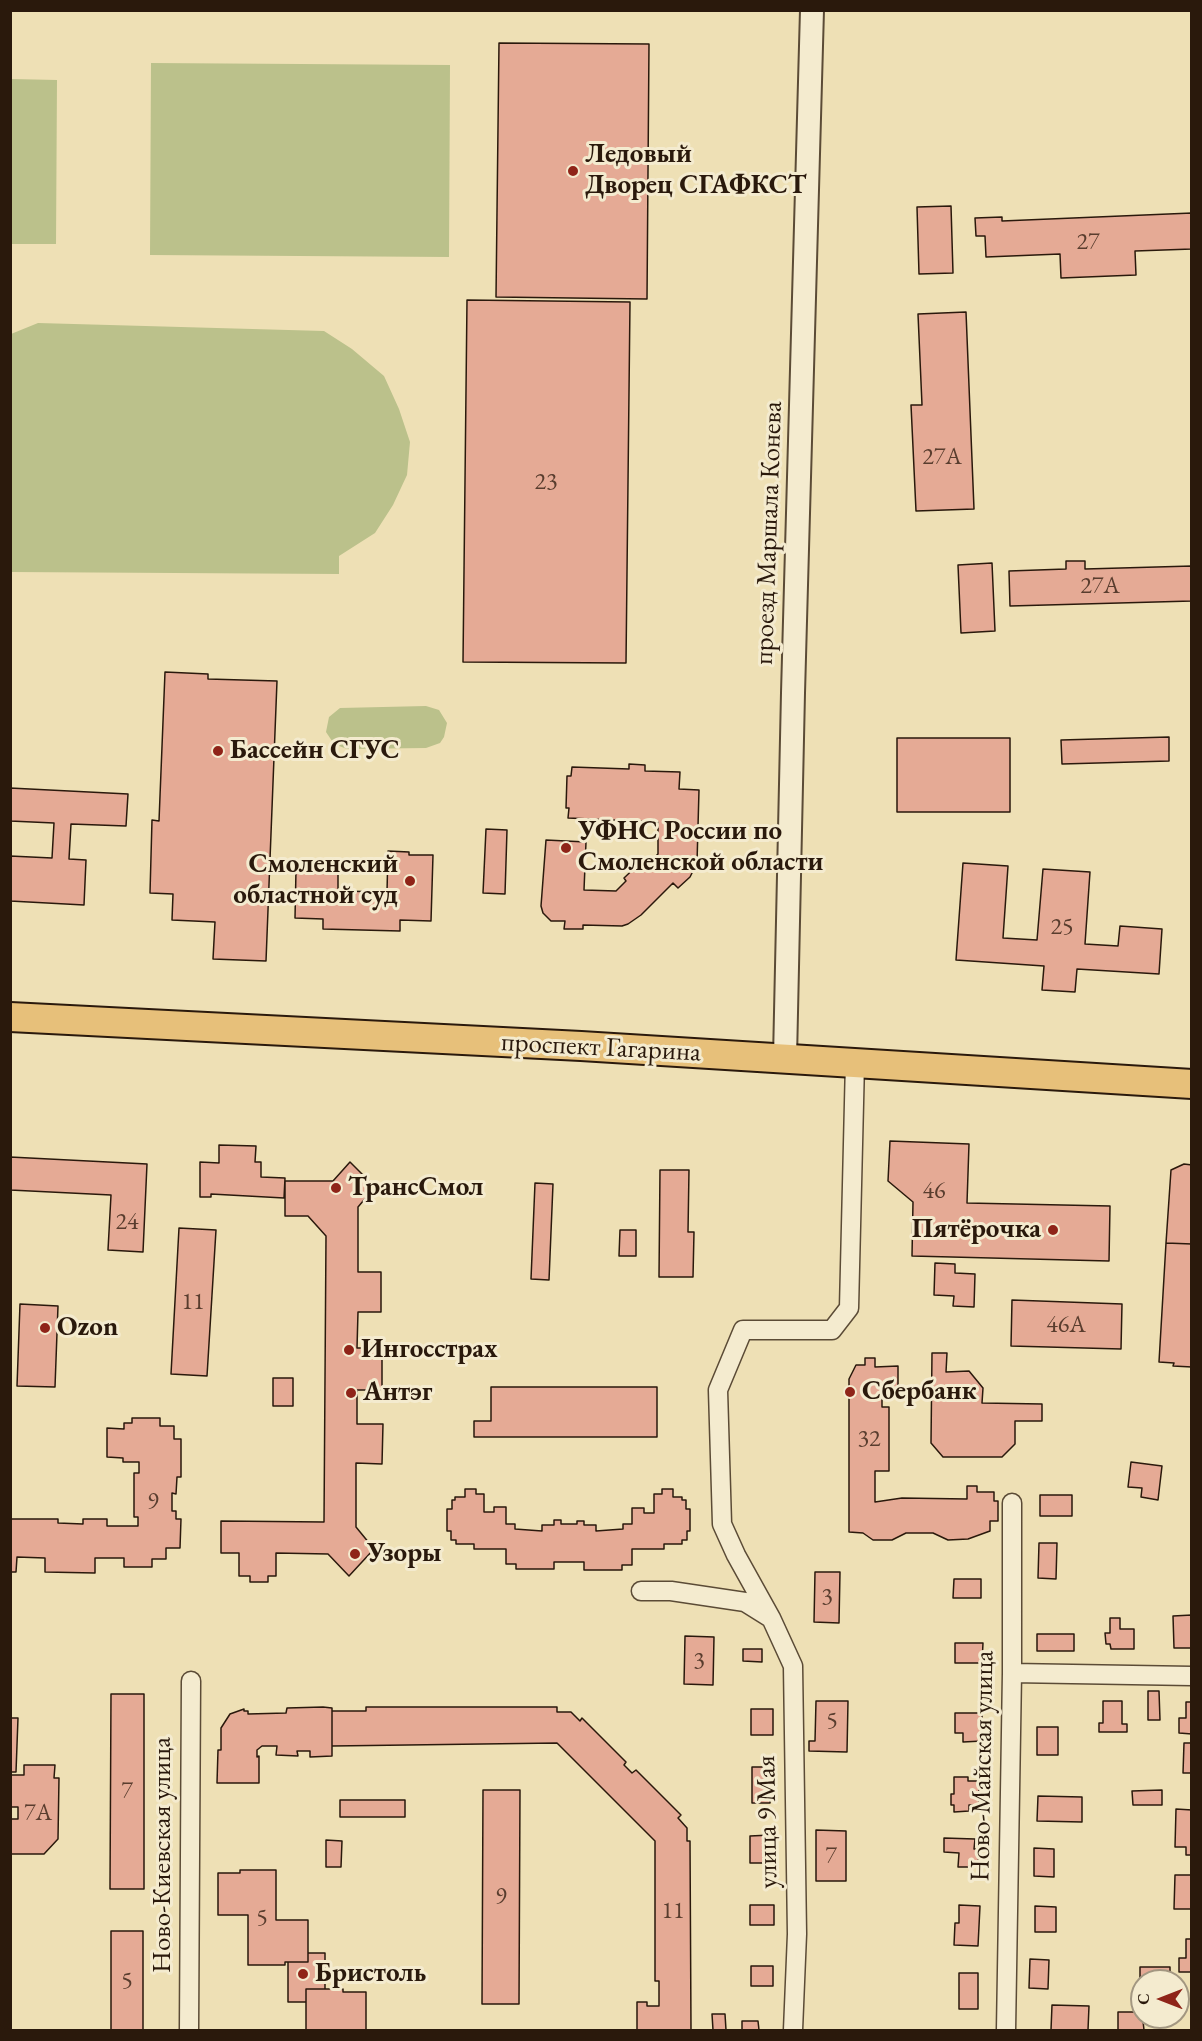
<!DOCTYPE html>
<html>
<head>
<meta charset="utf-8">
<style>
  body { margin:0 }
  #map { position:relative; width:1202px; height:2041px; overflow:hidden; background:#eee0b5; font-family:"EB Garamond",serif }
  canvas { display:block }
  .frame { position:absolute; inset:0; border:12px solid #2a190c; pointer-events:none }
  .north { position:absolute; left:1130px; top:1969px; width:60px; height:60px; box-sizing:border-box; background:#f4ebcf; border:2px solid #a39781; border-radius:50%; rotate:270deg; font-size:16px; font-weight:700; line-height:24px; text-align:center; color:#2a190c }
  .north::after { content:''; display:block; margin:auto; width:21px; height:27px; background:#8f2418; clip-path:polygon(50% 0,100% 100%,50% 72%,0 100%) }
</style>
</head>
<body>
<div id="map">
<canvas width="1202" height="2041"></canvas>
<div class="frame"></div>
<div class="north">С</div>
</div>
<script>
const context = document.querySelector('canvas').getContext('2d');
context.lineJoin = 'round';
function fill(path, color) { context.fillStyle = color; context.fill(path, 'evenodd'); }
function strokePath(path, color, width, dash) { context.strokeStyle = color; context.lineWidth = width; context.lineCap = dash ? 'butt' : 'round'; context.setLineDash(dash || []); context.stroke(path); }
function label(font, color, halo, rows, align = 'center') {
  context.font = font + ' "EB Garamond",serif'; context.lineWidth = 6; context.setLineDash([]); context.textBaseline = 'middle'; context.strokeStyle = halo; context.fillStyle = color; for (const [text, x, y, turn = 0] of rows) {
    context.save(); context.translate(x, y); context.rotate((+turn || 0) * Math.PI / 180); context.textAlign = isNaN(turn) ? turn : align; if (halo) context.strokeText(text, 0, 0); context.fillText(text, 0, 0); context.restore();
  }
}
fill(new Path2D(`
  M 151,63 L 450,65 L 449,257 L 150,255 Z
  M 11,79 L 57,80 L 56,244 L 11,244 Z
  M 38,323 L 324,331 L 352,349 L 384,376 L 399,409 L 410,442 L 407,475 L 393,505 L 375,533 L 339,556 L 339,574 L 11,572 L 11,334 Z
  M 426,706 L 439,710 L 447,723 L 444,737 L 440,743 L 426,748 L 347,749 L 334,744 L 326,732 L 329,717 L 340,708 Z`), '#bbc18b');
const building = new Path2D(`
  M 499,43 L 649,44 L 647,299 L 496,297 Z
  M 951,206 L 953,273 L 919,274 L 917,207 Z
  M 1192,213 L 1192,249 L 1135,251 L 1136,275 L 1061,278 L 1060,254 L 986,257 L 985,236 L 976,236 L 975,218 L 1002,217 L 1002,221 Z
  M 467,300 L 630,302 L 626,663 L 463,662 Z
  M 966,312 L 974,509 L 916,511 L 911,405 L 922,405 L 918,314 Z
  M 1066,561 L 1085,561 L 1085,569 L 1192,566 L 1192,601 L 1010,606 L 1009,571 L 1066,569 Z
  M 992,563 L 995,631 L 961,633 L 958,565 Z
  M 165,672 L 208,674 L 208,679 L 277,681 L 266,961 L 213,959 L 215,922 L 172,920 L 173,894 L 150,893 L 152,820 L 159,821 Z
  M 1169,737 L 1169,761 L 1062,764 L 1061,740 Z
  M 897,738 L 1010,738 L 1010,812 L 897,812 Z
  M 629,764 L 645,765 L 645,771 L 680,772 L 679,789 L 699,790 L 697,863 L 690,877 L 678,888 L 673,883 L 641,915 L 628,924 L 622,926 L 583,925 L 583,929 L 564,929 L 565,921 L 551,921 L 543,913 L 541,906 L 546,840 L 586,842 L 584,890 L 616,891 L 626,881 L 624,878 L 643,860 L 647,864 L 658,854 L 658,822 L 568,818 L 569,808 L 566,808 L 567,776 L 571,776 L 572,767 L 629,769 Z
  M 10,788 L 128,794 L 126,826 L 71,824 L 69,859 L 86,860 L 84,905 L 10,901 L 10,856 L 52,858 L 54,823 L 10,821 Z
  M 486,829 L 507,830 L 505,894 L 483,893 Z
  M 388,851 L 409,852 L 409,855 L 433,855 L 431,921 L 400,920 L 400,931 L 323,929 L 323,919 L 295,918 L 296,870 L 317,871 L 317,864 L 338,865 L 338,891 L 387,892 Z
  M 963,863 L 1008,866 L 1003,938 L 1037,940 L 1043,869 L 1090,872 L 1085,944 L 1118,946 L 1120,926 L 1162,929 L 1159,974 L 1077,969 L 1075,992 L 1042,990 L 1044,966 L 956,960 Z
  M 890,1141 L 969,1144 L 967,1203 L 1110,1206 L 1109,1261 L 912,1256 L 913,1202 L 888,1181 Z
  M 219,1145 L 256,1146 L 255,1162 L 261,1162 L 261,1177 L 285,1178 L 284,1198 L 211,1194 L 211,1197 L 200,1197 L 200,1162 L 219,1163 Z
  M 10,1157 L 147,1164 L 143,1252 L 108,1250 L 111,1195 L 10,1190 Z
  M 350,1162 L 375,1187 L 358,1207 L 358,1272 L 381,1272 L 381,1312 L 358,1312 L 357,1348 L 382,1348 L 382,1390 L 357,1390 L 357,1424 L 383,1424 L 382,1464 L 356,1463 L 356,1527 L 374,1549 L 349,1576 L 328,1554 L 276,1553 L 276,1576 L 268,1576 L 268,1582 L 250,1582 L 250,1576 L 239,1576 L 239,1553 L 221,1553 L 221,1521 L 324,1522 L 326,1236 L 308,1216 L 285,1216 L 285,1181 L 333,1181 Z
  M 1184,1164 L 1192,1165 L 1192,1244 L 1166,1243 L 1171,1170 Z
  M 660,1170 L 689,1170 L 688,1232 L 694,1232 L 693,1277 L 659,1277 Z
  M 535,1183 L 553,1184 L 549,1280 L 531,1279 Z
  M 179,1228 L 216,1230 L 207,1376 L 171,1374 Z
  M 620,1230 L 636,1230 L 636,1256 L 619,1256 Z
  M 1166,1243 L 1192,1244 L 1192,1367 L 1173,1366 L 1174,1363 L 1159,1362 Z
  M 935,1263 L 955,1264 L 955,1273 L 975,1274 L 974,1307 L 953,1306 L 954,1296 L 934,1295 Z
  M 1012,1300 L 1122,1304 L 1121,1349 L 1011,1346 Z
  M 20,1304 L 58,1306 L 55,1387 L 17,1386 Z
  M 932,1353 L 947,1353 L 946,1372 L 969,1371 L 983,1388 L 982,1403 L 1042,1404 L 1042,1421 L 1015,1421 L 1015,1444 L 1002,1457 L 943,1457 L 931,1443 Z
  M 865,1358 L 875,1358 L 875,1367 L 898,1366 L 898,1390 L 882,1390 L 882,1407 L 889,1407 L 889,1471 L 875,1471 L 875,1502 L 902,1498 L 967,1499 L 967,1486 L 977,1486 L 977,1492 L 994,1492 L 994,1501 L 998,1501 L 998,1521 L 990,1521 L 990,1531 L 968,1539 L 948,1540 L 933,1533 L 906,1533 L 892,1540 L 873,1540 L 863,1533 L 849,1532 L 849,1379 L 856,1365 L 865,1365 Z
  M 273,1378 L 293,1378 L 293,1406 L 273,1406 Z
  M 491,1387 L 657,1387 L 657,1437 L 474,1437 L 474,1421 L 491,1421 Z
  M 132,1418 L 160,1418 L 160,1426 L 174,1426 L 174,1439 L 181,1439 L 181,1477 L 177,1477 L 176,1494 L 172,1493 L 172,1511 L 176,1511 L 176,1519 L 181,1519 L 180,1548 L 166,1548 L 166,1559 L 152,1559 L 152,1567 L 124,1567 L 124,1558 L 95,1558 L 95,1573 L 45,1572 L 45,1558 L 17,1557 L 16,1572 L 10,1572 L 10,1519 L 58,1519 L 58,1523 L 83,1524 L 83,1519 L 107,1519 L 107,1526 L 138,1526 L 138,1517 L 134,1517 L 134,1473 L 139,1473 L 139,1462 L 123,1462 L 123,1458 L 107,1457 L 107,1428 L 124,1429 L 124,1423 L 132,1423 Z
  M 1131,1462 L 1162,1466 L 1158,1500 L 1141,1497 L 1142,1488 L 1128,1487 Z
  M 465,1489 L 476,1489 L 476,1494 L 484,1494 L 484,1512 L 494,1512 L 494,1507 L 506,1507 L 506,1524 L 515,1524 L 515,1529 L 542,1531 L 542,1525 L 554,1525 L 554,1520 L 561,1520 L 561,1524 L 577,1524 L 577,1521 L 584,1521 L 584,1525 L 596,1525 L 596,1531 L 623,1529 L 623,1524 L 632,1524 L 632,1508 L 644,1508 L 644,1513 L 654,1513 L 654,1494 L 662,1494 L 662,1489 L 673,1489 L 673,1497 L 682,1497 L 682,1500 L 686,1500 L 686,1509 L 690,1509 L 690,1531 L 687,1531 L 687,1540 L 682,1540 L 682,1544 L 664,1544 L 664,1549 L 632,1549 L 632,1565 L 622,1565 L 622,1570 L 584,1570 L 584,1562 L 554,1562 L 554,1569 L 516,1569 L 516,1564 L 506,1564 L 506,1549 L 474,1549 L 474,1544 L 456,1544 L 456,1540 L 451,1540 L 451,1531 L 447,1531 L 447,1509 L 452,1509 L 452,1500 L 455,1500 L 455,1497 L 465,1497 Z
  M 1040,1495 L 1072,1495 L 1072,1516 L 1040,1516 Z
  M 1039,1543 L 1057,1543 L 1056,1579 L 1038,1578 Z
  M 815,1572 L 840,1572 L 839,1623 L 814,1622 Z
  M 954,1579 L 981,1579 L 981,1598 L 953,1598 Z
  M 1192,1615 L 1192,1648 L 1174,1648 L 1173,1616 Z
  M 1110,1618 L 1120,1618 L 1120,1629 L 1134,1629 L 1134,1649 L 1111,1649 L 1110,1644 L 1106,1644 L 1105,1633 L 1110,1633 Z
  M 1037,1634 L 1074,1634 L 1074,1651 L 1037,1651 Z
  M 685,1636 L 714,1637 L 713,1685 L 684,1684 Z
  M 955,1643 L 983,1643 L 982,1663 L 955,1663 Z
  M 743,1649 L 762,1649 L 762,1662 L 743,1661 Z
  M 1148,1691 L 1159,1691 L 1160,1720 L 1148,1720 Z
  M 111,1694 L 144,1694 L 144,1889 L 110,1889 Z
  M 816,1701 L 848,1701 L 847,1752 L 809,1751 L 809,1741 L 815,1741 Z
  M 1103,1701 L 1122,1701 L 1122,1724 L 1127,1724 L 1127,1732 L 1099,1732 L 1099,1723 L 1103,1723 Z
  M 1186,1702 L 1192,1702 L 1192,1734 L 1179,1733 L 1179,1718 L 1186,1718 Z
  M 323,1707 L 332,1708 L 332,1756 L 310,1757 L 310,1751 L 297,1751 L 298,1756 L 276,1755 L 277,1746 L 262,1746 L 257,1750 L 257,1757 L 259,1756 L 259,1783 L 217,1783 L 218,1750 L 221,1750 L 221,1728 L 230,1714 L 244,1709 L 244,1711 L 248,1711 L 248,1714 L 286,1713 L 287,1708 Z
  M 366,1707 L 557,1707 L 557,1712 L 571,1712 L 580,1721 L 582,1718 L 626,1762 L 624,1765 L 632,1773 L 636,1770 L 681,1815 L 678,1818 L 687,1828 L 687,1841 L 690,1841 L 691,2030 L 637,2030 L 637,2002 L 647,2002 L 647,2006 L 659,2006 L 659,1981 L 655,1981 L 655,1841 L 557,1743 L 332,1746 L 332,1711 L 366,1711 Z
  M 751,1709 L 773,1709 L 773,1735 L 751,1735 Z
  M 955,1713 L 982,1713 L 982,1741 L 963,1742 L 963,1733 L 955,1733 Z
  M 10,1718 L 18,1718 L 16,1772 L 10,1772 Z
  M 1037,1727 L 1058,1727 L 1058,1755 L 1037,1755 Z
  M 1184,1743 L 1192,1743 L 1192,1773 L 1183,1773 Z
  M 24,1765 L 55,1765 L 54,1778 L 59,1778 L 58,1839 L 44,1854 L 10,1854 L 10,1819 L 18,1819 L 18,1807 L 10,1807 L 10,1775 L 24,1775 Z
  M 752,1767 L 770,1767 L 770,1803 L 752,1803 Z
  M 954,1777 L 968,1777 L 968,1781 L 979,1781 L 979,1805 L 969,1805 L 969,1811 L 954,1812 L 954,1805 L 951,1805 L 951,1794 L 954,1794 Z
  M 483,1790 L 520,1790 L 519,2004 L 482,2004 Z
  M 1162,1790 L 1162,1805 L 1133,1805 L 1132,1791 Z
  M 1038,1796 L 1082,1797 L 1082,1822 L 1037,1821 Z
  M 340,1800 L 405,1800 L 405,1817 L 340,1817 Z
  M 1176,1809 L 1192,1810 L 1192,1855 L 1186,1855 L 1186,1847 L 1175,1847 Z
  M 816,1830 L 846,1831 L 846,1881 L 816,1881 Z
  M 771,1835 L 771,1863 L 750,1863 L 750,1836 Z
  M 944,1838 L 975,1839 L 974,1849 L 979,1849 L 978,1867 L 958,1867 L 959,1853 L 944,1852 Z
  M 326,1840 L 342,1841 L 341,1867 L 326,1867 Z
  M 1034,1848 L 1054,1849 L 1054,1877 L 1034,1876 Z
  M 240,1870 L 276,1870 L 276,1920 L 308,1920 L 308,1962 L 285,1962 L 285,1965 L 248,1965 L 248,1915 L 218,1915 L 218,1873 L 240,1873 Z
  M 1175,1875 L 1192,1875 L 1192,1909 L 1174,1909 Z
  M 750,1905 L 774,1905 L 774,1925 L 750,1925 Z
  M 959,1905 L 980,1906 L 978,1946 L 954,1945 L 955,1923 L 959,1923 Z
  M 1035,1906 L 1056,1907 L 1056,1932 L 1035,1932 Z
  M 111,1931 L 143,1931 L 143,2030 L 111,2030 Z
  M 1186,1939 L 1192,1939 L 1192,1972 L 1179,1972 L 1179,1958 L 1186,1958 Z
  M 308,1953 L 325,1953 L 325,1989 L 306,1989 L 306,2002 L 288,2002 L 288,1962 L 308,1962 Z
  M 1030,1959 L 1049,1960 L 1048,1989 L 1029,1988 Z
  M 751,1966 L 773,1966 L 773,1986 L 751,1986 Z
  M 1140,1967 L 1170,1967 L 1170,1980 L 1140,1980 Z
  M 959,1973 L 978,1973 L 978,2009 L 959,2009 Z
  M 306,1989 L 343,1989 L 343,1992 L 366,1992 L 366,2030 L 306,2030 Z
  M 1052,2005 L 1089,2006 L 1088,2030 L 1051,2030 Z
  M 1118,2012 L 1142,2012 L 1144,2030 L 1118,2030 Z
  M 712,2014 L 725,2014 L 726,2030 L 713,2030 Z
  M 742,2021 L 758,2021 L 759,2030 L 769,2030 L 742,2030 Z`);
fill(building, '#e5aa95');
strokePath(building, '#2a190c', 1.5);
const minor = new Path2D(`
  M 641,1591 L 671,1591 L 745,1602 L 769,1617
  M 1012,1673 L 1192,1676
  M 189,2030 L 191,1681
  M 793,2030 L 797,1934 L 793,1666 L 771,1618 L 736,1555 L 722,1524 L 718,1390 L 743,1330 L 832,1330 L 849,1308 L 855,1062
  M 1006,2030 L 1012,1673 L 1012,1503`);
const tertiary = new Path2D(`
  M 785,1058 L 793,693 L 812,10`);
const primary = new Path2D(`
  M 10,1017 L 581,1046 L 1192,1084`);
strokePath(minor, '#5b4b36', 21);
strokePath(tertiary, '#5b4b36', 26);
strokePath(primary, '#2a190c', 32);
strokePath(minor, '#f4ebcf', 18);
strokePath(tertiary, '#f4ebcf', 22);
strokePath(primary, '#e7c07a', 28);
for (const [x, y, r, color] of [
  [573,171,6,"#8f2418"],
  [218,751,6,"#8f2418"],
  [566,848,6,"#8f2418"],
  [410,881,6,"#8f2418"],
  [336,1188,6,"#8f2418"],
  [1053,1230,6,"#8f2418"],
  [45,1328,6,"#8f2418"],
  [349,1350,6,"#8f2418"],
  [850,1392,6,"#8f2418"],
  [351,1393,6,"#8f2418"],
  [355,1554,6,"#8f2418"],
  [303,1974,6,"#8f2418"]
]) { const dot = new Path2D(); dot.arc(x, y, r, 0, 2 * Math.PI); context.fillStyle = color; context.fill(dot); strokePath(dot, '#f4ebcf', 2); }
label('24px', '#593d2e', null, [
  ["27",1088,242],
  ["27А",942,457],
  ["23",546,482],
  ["27А",1100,586],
  ["25",1062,927],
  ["46",934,1191],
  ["24",127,1222],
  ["11",193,1302],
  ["46А",1066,1325],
  ["32",869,1439],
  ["9",153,1502],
  ["3",827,1597],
  ["3",699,1661],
  ["5",832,1721],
  ["7",127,1791],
  ["7А",38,1813],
  ["7",831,1856],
  ["9",501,1897],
  ["11",673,1911],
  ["5",262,1918],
  ["5",127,1981]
]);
label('bold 27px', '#2a190c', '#f4ebcf', [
  ["Ледовый",585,155],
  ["Дворец СГАФКСТ",585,186],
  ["Бассейн СГУС",230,751],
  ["УФНС России по",578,832],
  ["Смоленской области",578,863],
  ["Смоленский",398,865,"right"],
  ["областной суд",398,896,"right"],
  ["ТрансСмол",348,1188],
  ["Пятёрочка",1041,1230,"right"],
  ["Ozon",57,1328],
  ["Ингосстрах",361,1350],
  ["Сбербанк",862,1392],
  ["Антэг",363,1393],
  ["Узоры",367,1554],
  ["Бристоль",315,1974]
], 'left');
label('27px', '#2a190c', '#f4ebcf', [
  ["проезд Маршала Конева",769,533,-88],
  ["проспект Гагарина",601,1048,3],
  ["Ново-Майская улица",983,1766,-89],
  ["улица 9 Мая",768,1822,-91],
  ["Ново-Киевская улица",163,1855,-90]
]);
</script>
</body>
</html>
